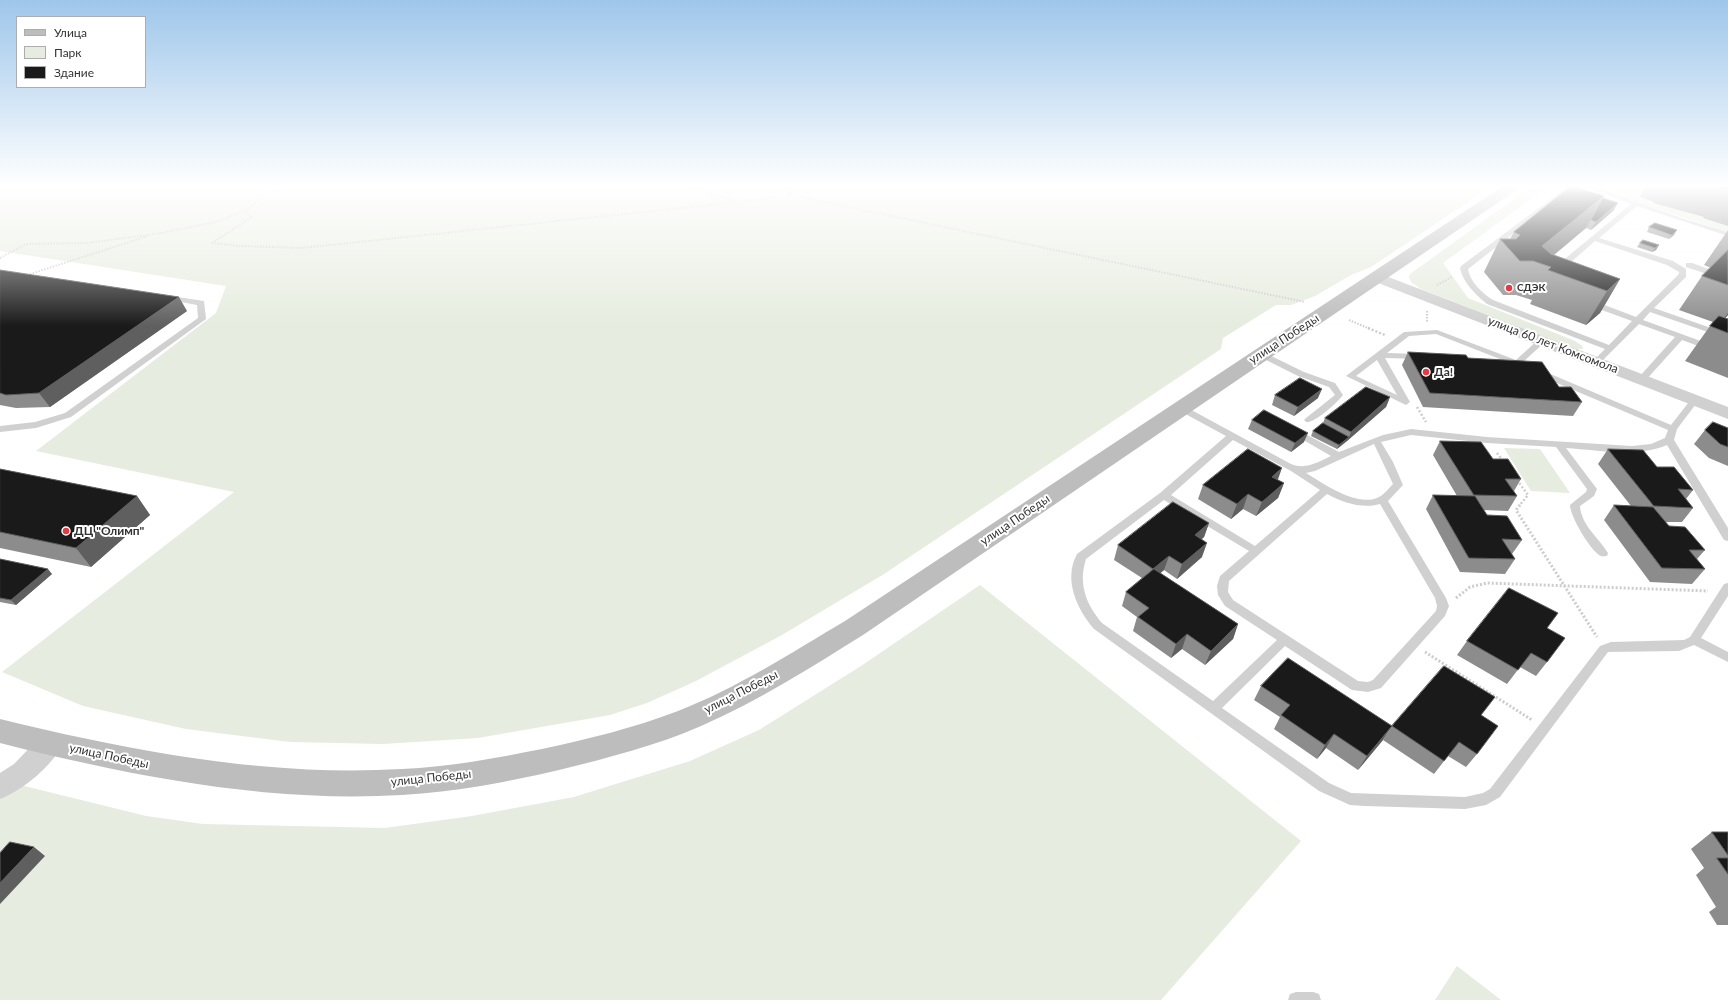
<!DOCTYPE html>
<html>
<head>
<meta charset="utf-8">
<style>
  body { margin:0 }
  #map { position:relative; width:1728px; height:1000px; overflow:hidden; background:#fff; font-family:Lato,sans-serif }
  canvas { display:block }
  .legend { position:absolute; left:16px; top:16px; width:130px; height:72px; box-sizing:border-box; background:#fff; border:1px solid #adadad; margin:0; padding:5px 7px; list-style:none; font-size:12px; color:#333 }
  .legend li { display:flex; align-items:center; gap:8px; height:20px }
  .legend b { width:20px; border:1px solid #adadad }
</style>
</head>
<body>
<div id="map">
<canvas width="1728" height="1000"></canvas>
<ul class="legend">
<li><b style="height:5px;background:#bdbdbd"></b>Улица</li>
<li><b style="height:11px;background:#e6ecdf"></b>Парк</li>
<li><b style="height:11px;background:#1a1a1a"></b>Здание</li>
</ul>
</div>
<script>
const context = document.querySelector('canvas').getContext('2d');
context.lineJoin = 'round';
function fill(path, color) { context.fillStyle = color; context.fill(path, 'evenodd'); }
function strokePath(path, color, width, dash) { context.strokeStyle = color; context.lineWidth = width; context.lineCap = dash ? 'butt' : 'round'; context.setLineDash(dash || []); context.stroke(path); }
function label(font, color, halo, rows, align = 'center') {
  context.font = font + ' Lato,sans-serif'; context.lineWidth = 4; context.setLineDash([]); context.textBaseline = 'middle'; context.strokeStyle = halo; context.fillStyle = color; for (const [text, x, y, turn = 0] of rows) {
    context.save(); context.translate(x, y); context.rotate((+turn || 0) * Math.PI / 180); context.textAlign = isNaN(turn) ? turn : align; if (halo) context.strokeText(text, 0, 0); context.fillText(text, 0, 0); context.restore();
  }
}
fill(new Path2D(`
  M 0,186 L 1492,186 L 1371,267 L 1351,275 L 1315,296 L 1291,305 L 1276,305 L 1223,338 L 1221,349 L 884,574 L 782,635 L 696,681 L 647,703 L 610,715 L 478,738 L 383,744 L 290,742 L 186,729 L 83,706 L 2,672 L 234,492 L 36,451 L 216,313 L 226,286 L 0,251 Z
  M 1532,186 L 1549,186 L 1443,263 L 1468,298 L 1575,341 L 1582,346 L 1583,349 L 1576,349 L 1421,289 L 1411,282 L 1409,277 L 1410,274 Z
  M 1596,186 L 1652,186 L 1640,198 L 1655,202 L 1654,203 L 1704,217 L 1728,226 L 1728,232 L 1624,198 L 1622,194 Z
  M 1504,448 L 1540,449 L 1570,493 L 1531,491 Z
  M 980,585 L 1301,841 L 1161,1000 L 0,1000 L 0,780 L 146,816 L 203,824 L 385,828 L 472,816 L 574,797 L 690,761 L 759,730 L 861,666 Z
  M 1457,966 L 1501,1000 L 1435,1000 Z`), '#e6ecdf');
strokePath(new Path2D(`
  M 688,186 L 738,202 L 779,197
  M 800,197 L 1305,302
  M 212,243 L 240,246 L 302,248 L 737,202
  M 212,243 L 252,217 L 245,211 L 274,186
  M 0,258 L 26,244 L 87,243 L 161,233 L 215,222 L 245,211
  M 27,275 L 148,236
  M 1437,285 L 1452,277
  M 1427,311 L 1427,322
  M 1349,320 L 1370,329`), '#cdcdcd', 2, [1.5, 1.5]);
strokePath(new Path2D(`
  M 1368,328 L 1385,335
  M 1417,407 L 1426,422
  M 1497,453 L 1504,462
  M 1517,480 L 1528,495 L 1519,506`), '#cdcdcd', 2.5, [2, 2]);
strokePath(new Path2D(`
  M 1520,505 L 1516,510 L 1597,637
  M 1456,598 L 1470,587 L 1487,583 L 1708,591
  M 1425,652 L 1532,720`), '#cdcdcd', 3, [2, 2]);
fill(new Path2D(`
  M 785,186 L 791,186 L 792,197 L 787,196 Z
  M 1568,186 L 1575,186 L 1468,269 C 1470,282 1482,293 1493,300 L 1609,345 L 1632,321 L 1588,305 L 1588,301 L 1594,301 L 1636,317 L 1679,274 L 1679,272 L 1667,265 L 1595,241 L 1561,271 L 1555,271 L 1555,267 L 1631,204 L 1584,186 L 1593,186 L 1681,218 L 1728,232 L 1728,236 L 1637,206 L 1599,238 L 1673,261 L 1686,269 L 1686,277 L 1654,308 L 1728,334 L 1728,339 L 1650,312 L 1643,320 L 1728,351 L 1728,357 L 1682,340 L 1645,381 L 1639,381 L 1638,379 L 1639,377 L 1675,337 L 1639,324 L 1599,364 L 1596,365 L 1592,362 L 1605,349 L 1487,304 C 1476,295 1463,283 1460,268 L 1461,266 Z
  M 1686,263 L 1692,263 L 1728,276 L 1728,281 L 1686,267 Z
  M 165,295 L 204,301 L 206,319 L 71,417 L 36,428 L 0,432 L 0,426 L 35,422 L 65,413 L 198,318 L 197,305 L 165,299 Z
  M 1437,330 L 1516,360 L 1539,339 L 1545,339 L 1546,341 L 1523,362 L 1527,365 L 1523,368 L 1436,334 L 1409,336 L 1387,353 L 1419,354 L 1423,357 L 1422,359 L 1385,358 L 1410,402 L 1406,405 L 1346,376 L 1404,332 ZM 1377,360 L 1397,395 L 1356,376 Z
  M 1261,351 L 1304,372 L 1335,383 L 1343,395 C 1338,402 1314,424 1306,422 L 1304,420 L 1306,418 L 1335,395 L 1329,387 L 1298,376 L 1258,356 L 1257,354 L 1258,352 Z
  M 1541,370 L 1671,425 L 1692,398 L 1698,398 L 1699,400 L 1677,429 L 1674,440 L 1728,528 L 1728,541 L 1724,540 L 1667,445 C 1636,458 1598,450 1566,448 L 1597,489 L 1594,496 L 1580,506 C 1581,525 1599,538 1608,553 L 1607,556 C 1604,556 1603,557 1601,556 C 1591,552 1570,516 1570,505 L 1586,492 L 1587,489 L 1556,447 L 1487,443 L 1411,435 L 1381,442 L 1393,462 L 1403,485 L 1388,501 L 1446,598 L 1449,606 L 1445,616 L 1381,688 L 1368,692 L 1352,690 L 1285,646 L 1222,708 L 1329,783 L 1351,793 L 1465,797 L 1483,793 L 1490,789 L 1600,646 L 1611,642 L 1684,640 L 1690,637 L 1724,584 L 1728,583 L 1728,596 L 1701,638 L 1728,652 L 1728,662 L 1694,645 L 1679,651 L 1608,652 L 1500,797 L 1486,805 L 1465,809 L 1364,806 L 1350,805 L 1319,791 L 1094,629 C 1077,609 1063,580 1077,554 L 1160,493 L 1226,436 L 1178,410 L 1177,408 L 1178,406 L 1184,406 L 1291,464 C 1306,470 1318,462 1331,456 L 1293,434 L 1291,432 L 1293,430 L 1296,429 L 1339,452 L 1383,435 L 1411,429 L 1487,437 L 1632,446 L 1651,444 L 1665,438 L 1668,430 L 1538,375 L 1537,373 L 1538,371 ZM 1233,440 L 1291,471 L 1320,490 L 1255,546 L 1171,495 ZM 1374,444 L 1393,484 C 1389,488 1385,494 1379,497 C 1358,508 1324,484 1306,473 L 1315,471 ZM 1327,494 C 1344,503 1362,509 1380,504 L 1435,598 L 1437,606 L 1436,611 L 1373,680 L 1368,682 L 1358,681 L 1233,600 L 1228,592 L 1229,581 ZM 1164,500 L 1249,551 L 1220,576 L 1217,586 L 1218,595 L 1225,606 L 1277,640 L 1213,701 L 1102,623 C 1086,604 1078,584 1086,559 Z
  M 1296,992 L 1313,992 L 1319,994 L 1321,1000 L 1288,1000 L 1290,994 Z`), '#d0d0d0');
fill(new Path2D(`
  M 1378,273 L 1728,407 L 1728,419 L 1373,281 L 1370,278 L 1373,275 Z
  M 50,733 L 59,736 L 63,744 C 52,766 23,790 0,799 L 0,773 L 14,764 L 41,736 Z`), '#d0d0d0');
fill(new Path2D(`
  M 1503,186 L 1520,186 L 1518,189 L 863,635 C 810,668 758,701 701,726 C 655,746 607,758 559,770 C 507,782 455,792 402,795 C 267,803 131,776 0,743 L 0,719 C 131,751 266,777 402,769 C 449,767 496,758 542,749 C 588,739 634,728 678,711 C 737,688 791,653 845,621 Z`), '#bdbdbd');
fill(new Path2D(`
  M 1646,186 L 1728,186 L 1728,226 L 1703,218 L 1704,217 L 1653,203 L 1654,202 L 1640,197 Z
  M 1603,198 L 1618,203 L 1613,211 L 1591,230 L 1586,228 L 1554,255 L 1620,279 L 1600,313 L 1586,325 L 1530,304 L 1532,300 L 1516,295 L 1503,295 L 1484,272 L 1500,239 L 1510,239 L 1514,232 Z
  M 1649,227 L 1674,235 L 1669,239 L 1647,232 Z
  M 1728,230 L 1728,315 L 1725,318 L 1728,319 L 1728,378 L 1685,361 L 1710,326 L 1713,322 L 1679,310 L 1702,276 L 1711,268 L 1704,265 Z
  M 1640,243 L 1659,245 L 1656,250 L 1652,252 L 1637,247 Z
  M 0,270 L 187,311 L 50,407 L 16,408 L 0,405 Z
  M 1408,352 L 1468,358 L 1559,387 L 1582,402 L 1573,416 L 1423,407 L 1402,365 Z
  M 1275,395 L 1318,398 L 1294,416 L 1272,405 Z
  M 1390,397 L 1386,407 L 1347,441 L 1337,449 L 1311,436 L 1313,431 L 1323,423 L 1325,418 Z
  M 1252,420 L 1304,442 L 1291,452 L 1248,429 Z
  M 1728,428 L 1728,466 L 1709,458 L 1694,444 L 1705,430 Z
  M 1440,441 L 1493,459 L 1521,479 L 1514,491 L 1517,496 L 1508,511 L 1483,510 L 1487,515 L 1522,540 L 1512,554 L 1511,554 L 1515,559 L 1505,574 L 1460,572 L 1426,509 L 1433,495 L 1457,496 L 1433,455 Z
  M 1608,449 L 1657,467 L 1693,490 L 1686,499 L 1693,508 L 1682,522 L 1665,522 L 1669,526 L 1705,550 L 1697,559 L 1705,569 L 1692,584 L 1650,582 L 1604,520 L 1614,505 L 1631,506 L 1598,464 Z
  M 0,469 L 137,496 L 150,515 L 91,567 L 0,548 Z
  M 1278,480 L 1284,483 L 1278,498 L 1256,516 L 1243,509 L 1231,519 L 1198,499 L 1203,485 Z
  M 1209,523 L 1204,537 L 1202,539 L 1202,557 L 1177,579 L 1164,570 L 1160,573 L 1238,624 L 1233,639 L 1205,665 L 1182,649 L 1171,658 L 1133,631 L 1137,617 L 1122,606 L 1126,592 L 1142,578 L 1114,560 L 1118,545 Z
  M 0,559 L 52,574 L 16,605 L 0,602 Z
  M 1547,628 L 1547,662 L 1536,676 L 1520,667 L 1507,684 L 1457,655 L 1467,641 Z
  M 1261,686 L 1383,740 L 1358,770 L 1326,748 L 1317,759 L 1274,729 L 1280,717 L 1254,700 Z
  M 1481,715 L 1477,754 L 1466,767 L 1448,756 L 1434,774 L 1383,740 L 1392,726 Z
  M 1712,832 L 1728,832 L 1728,925 L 1717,925 L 1709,912 L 1716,907 L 1696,875 L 1704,868 L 1691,849 Z`), '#8c8c8c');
fill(new Path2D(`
  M 1604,196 L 1586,228 L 1543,264 L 1542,246 Z
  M 1618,203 L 1613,211 L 1591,230 L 1596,222 Z
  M 1677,230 L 1674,235 L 1669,239 L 1672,235 Z
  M 1659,245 L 1656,250 L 1652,252 L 1655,248 Z
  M 1620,279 L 1600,313 L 1586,325 L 1607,291 Z
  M 179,297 L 187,311 L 50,407 L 39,393 Z
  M 1728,313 L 1728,315 L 1719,325 Z
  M 1322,389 L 1318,398 L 1294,416 L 1298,407 Z
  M 1390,397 L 1386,407 L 1347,441 L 1337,449 L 1339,445 L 1349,437 L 1351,432 Z
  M 1308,433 L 1304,442 L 1291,452 L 1295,443 Z
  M 1282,468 L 1277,482 L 1272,477 Z
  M 1284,483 L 1278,498 L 1256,516 L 1262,502 Z
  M 1248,494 L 1243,509 L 1231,519 L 1237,504 Z
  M 137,496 L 150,515 L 91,567 L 76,548 Z
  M 1209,523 L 1204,537 L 1190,549 L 1195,535 Z
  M 1207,543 L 1202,557 L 1177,579 L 1182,564 Z
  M 1169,556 L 1164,570 L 1149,583 L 1153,569 Z
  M 48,569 L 52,574 L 16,605 L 11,600 Z
  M 1238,624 L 1233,639 L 1205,665 L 1211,651 Z
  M 1187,634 L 1182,649 L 1171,658 L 1176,644 Z
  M 1392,726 L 1383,740 L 1358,770 L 1367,756 Z
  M 1334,734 L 1326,748 L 1317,759 L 1325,745 Z
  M 34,847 L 45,856 L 0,904 L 0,883 Z`), '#5f5f5f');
const building = new Path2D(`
  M 1571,186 L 1604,196 L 1542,246 L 1551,254 L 1620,279 L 1607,291 L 1548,270 L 1551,267 L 1533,261 L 1520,261 L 1500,239 L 1516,239 L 1520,235 L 1514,232 Z
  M 1724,186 L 1728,186 L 1728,188 L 1723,187 Z
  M 1603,198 L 1618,203 L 1596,222 L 1591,220 Z
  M 1655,223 L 1677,230 L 1672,235 L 1649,227 Z
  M 1643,240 L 1659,245 L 1655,248 L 1640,243 Z
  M 1728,250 L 1728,285 L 1702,276 Z
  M 0,270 L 179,297 L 39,393 L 6,395 L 0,393 Z
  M 1719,316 L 1728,319 L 1728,333 L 1710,326 Z
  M 1408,352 L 1466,355 L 1468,358 L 1542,362 L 1559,387 L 1571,387 L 1582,402 L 1430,393 Z
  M 1300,378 L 1322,389 L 1298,407 L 1275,395 Z
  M 1366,387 L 1390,397 L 1351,432 L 1325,418 Z
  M 1264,410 L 1308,433 L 1295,443 L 1252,420 Z
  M 1713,422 L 1728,428 L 1728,447 L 1720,444 L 1705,430 Z
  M 1323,423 L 1349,437 L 1339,445 L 1313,431 Z
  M 1440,441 L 1481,442 L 1493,459 L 1508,459 L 1521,479 L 1505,479 L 1517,496 L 1474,495 Z
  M 1248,449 L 1282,468 L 1272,477 L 1284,483 L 1262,502 L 1248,494 L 1237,504 L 1203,485 Z
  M 1608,449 L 1643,450 L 1657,467 L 1674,467 L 1693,490 L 1678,489 L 1693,508 L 1654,506 Z
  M 0,469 L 137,496 L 76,548 L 0,532 Z
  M 1433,495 L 1475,496 L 1487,515 L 1507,516 L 1522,540 L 1502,539 L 1515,559 L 1469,558 Z
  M 1173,502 L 1209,523 L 1195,535 L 1207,543 L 1182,564 L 1169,556 L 1153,569 L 1118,545 Z
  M 1614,505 L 1653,507 L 1669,526 L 1685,527 L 1705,550 L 1689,550 L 1705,569 L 1662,568 Z
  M 0,559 L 48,569 L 11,600 L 0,598 Z
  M 1154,569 L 1238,624 L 1211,651 L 1187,634 L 1176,644 L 1138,617 L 1149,608 L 1126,592 Z
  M 1509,588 L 1558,613 L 1547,628 L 1565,638 L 1547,662 L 1531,653 L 1518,670 L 1467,641 Z
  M 1288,658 L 1392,726 L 1367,756 L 1334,734 L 1325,745 L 1281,715 L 1290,705 L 1261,686 Z
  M 1444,666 L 1495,697 L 1481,715 L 1498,726 L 1477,754 L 1459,742 L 1444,761 L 1392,726 Z
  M 1712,832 L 1728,832 L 1728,855 Z
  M 10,842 L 34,847 L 0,883 L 0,853 Z
  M 1717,858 L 1728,858 L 1728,874 Z`);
fill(building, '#1a1a1a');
strokePath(building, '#5f5f5f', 1);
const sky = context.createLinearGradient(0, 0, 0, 326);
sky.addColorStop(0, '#9ec6ea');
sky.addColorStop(0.57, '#fff');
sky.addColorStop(1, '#ffffff00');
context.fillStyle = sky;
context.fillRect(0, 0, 1728, 326);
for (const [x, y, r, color] of [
  [1509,288,4,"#e63946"],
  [1426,372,4,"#e63946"],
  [66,531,4,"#e63946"]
]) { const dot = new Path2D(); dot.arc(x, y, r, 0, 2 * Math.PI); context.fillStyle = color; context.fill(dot); strokePath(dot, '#fff', 1.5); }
label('bold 10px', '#333', '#fff', [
  ["СДЭК",1517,288]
], 'left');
label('12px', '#333', '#fff', [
  ["улица Победы",1284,339,-33],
  ["улица 60 лет Комсомола",1553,345,21],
  ["улица Победы",1015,520,-34],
  ["улица Победы",741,692,-27],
  ["улица Победы",109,756,12],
  ["улица Победы",431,778,-6]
]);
label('bold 12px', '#333', '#fff', [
  ["Да!",1434,372],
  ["ДЦ \"Олимп\"",74,531]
], 'left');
</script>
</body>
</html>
